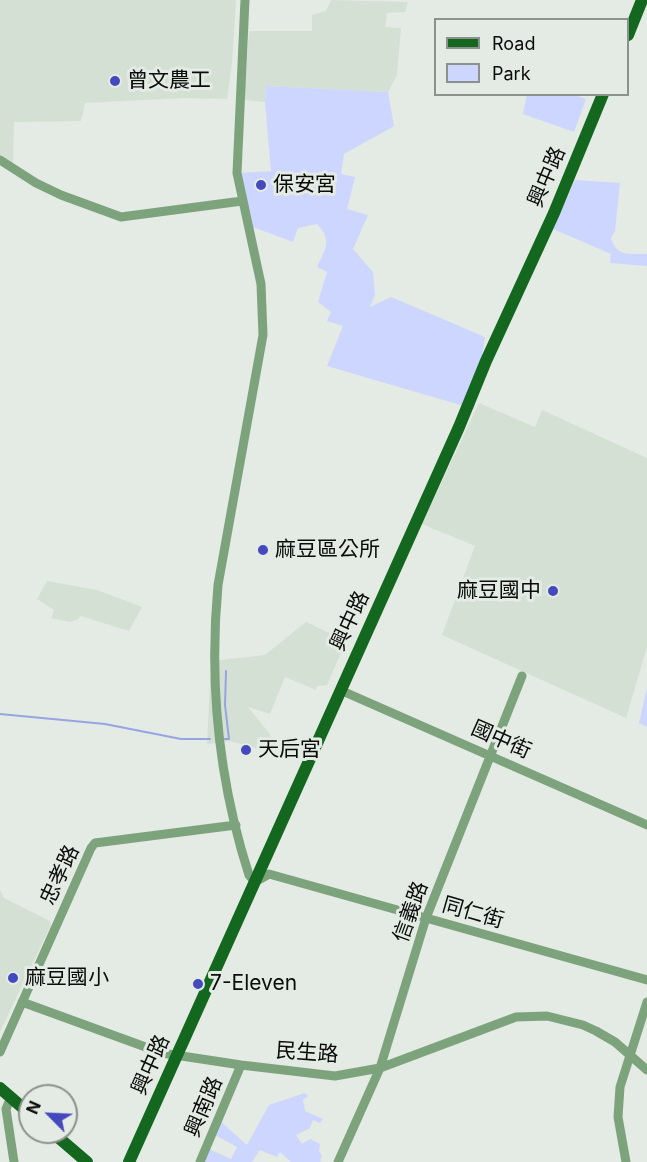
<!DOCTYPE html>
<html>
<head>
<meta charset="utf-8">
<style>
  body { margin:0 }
  #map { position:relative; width:647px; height:1162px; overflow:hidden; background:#e4eae4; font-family:Inter,sans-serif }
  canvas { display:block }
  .legend { position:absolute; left:434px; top:18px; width:195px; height:78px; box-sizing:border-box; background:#e4eae4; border:2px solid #8d918d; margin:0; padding:8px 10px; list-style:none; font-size:18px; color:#0a0c0a }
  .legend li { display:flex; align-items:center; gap:12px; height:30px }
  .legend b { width:30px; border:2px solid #8d918d }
  .north { position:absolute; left:18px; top:1084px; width:60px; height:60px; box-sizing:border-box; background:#e4eae4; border:2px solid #8d918d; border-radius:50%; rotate:294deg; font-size:16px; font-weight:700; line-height:24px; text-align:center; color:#0a0c0a }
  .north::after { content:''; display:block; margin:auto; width:21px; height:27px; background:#4549be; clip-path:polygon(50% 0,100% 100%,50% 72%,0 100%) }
</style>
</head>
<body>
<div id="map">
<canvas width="647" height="1162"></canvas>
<ul class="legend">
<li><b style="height:8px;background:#14671f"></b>Road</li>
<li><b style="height:16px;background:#cdd6ff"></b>Park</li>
</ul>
<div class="north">N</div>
</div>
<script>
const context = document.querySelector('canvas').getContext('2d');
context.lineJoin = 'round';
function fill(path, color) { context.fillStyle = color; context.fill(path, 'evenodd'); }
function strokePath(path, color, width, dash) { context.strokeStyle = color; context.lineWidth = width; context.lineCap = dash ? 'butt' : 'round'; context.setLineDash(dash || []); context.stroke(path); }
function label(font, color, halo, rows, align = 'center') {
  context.font = font + ' Inter,"Noto Sans TC",sans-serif'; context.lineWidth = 6; context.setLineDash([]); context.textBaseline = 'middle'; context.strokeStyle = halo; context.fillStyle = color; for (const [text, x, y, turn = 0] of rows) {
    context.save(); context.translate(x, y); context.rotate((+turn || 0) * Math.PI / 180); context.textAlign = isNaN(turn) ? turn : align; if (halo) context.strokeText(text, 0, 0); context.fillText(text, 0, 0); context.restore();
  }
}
fill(new Path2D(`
  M 0,0 L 236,0 L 232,63 L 227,99 L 183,98 L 85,103 L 81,121 L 14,122 L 13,166 L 0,158 Z
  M 331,0 L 408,2 L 405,12 L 387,13 L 385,27 L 401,28 L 397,75 L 388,92 L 266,86 L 265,102 L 244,100 L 249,31 L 312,31 L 312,15 L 326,11 Z
  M 479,403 L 535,427 L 542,410 L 647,458 L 647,647 L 626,718 L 442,635 L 475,546 L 422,524 Z
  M 47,581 L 97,590 L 142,607 L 129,631 L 81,616 L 77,620 L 70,622 L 51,618 L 54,610 L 37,599 Z
  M 306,622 L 346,641 L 327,685 L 317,686 L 316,690 L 285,677 L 270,714 L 248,707 L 270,734 L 276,754 L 230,741 L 207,744 L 211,661 L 265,655 Z
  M 0,890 L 4,898 L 50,921 L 51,925 L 0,1032 Z`), '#d5e0d5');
fill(new Path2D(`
  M 266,86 L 388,92 L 394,126 L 344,154 L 341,174 L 355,177 L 347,209 L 368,215 L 353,249 L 373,272 L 375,295 L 370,307 L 391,297 L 485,337 L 474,409 L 327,366 L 343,326 L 327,321 L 331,312 L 318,302 L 327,272 L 317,267 C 325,250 333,240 317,224 L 298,228 L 293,242 L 253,227 C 250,208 244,192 239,173 L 271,171 L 265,102 Z
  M 527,94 L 575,95 L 586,99 L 574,132 L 523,114 Z
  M 575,180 L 620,183 L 615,231 L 611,238 C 617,258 630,253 647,254 L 647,266 L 610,263 L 611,254 L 553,229 Z
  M 647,688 L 647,727 L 639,723 Z
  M 305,1093 L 308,1096 L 303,1100 L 305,1111 L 323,1119 L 320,1123 L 313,1120 L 310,1128 L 296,1135 L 302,1144 L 310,1139 L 320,1144 L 319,1152 L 322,1155 L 320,1161 L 322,1162 L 291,1162 L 280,1152 L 277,1157 L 260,1150 L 252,1162 L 204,1162 L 209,1149 L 231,1159 L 237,1147 L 215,1135 L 221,1122 L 247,1145 L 269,1105 Z`), '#cdd6ff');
strokePath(new Path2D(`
  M 0,714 L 105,724 L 181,739 L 210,739
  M 224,739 L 229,739 L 225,705 L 226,671`), '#97a3e3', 2);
strokePath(new Path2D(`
  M 245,0 L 237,173 L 261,284 L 263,335 L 218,585 C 209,682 219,782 249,875 L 255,882 L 269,874 L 647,980
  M 0,160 L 36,183 L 61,195 L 121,217 L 242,201
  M 340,690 L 647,825
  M 22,1002 L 162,1053 L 241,1065 L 335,1076 L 380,1068 L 516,1017 L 547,1016 L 583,1025 L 596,1031 L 615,1042 L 647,1070
  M 0,1052 L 91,848 L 95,843 L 236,825
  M 11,1097 L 6,1109 L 14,1162
  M 200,1162 L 241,1065
  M 338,1162 L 380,1068 L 426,918 L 522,676
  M 626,1162 L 618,1117 L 620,1087 L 647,1002`), '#7da37d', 9);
strokePath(new Path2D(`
  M 628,35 L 642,0
  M 0,1088 L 30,1114
  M 52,1132 L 87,1162
  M 129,1162 L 459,427 L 486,361 L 554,213 L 603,94`), '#14671f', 12);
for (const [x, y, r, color] of [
  [115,81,6,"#4549be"],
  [261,185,6,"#4549be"],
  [263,550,6,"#4549be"],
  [553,591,6,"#4549be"],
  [246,750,6,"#4549be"],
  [13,978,6,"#4549be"],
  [198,984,6,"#4549be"]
]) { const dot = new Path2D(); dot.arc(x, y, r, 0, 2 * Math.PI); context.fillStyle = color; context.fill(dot); strokePath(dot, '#e4eae4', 2); }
label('21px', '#0a0c0a', '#e4eae4', [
  ["曾文農工",127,81],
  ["保安宮",273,185],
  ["麻豆區公所",275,550],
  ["麻豆國中",541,591,"right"],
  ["天后宮",258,750],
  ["麻豆國小",25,978],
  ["7-Eleven",210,984]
], 'left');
label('21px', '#0a0c0a', '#e4eae4', [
  ["興中路",547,177,-67],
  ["興中路",350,621,-65],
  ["國中街",501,740,24],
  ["忠孝路",60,875,-65],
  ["信義路",411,912,-70],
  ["同仁街",473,913,16],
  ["民生路",307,1053,4],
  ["興中路",151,1065,-66],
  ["興南路",204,1107,-67]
]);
</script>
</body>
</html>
